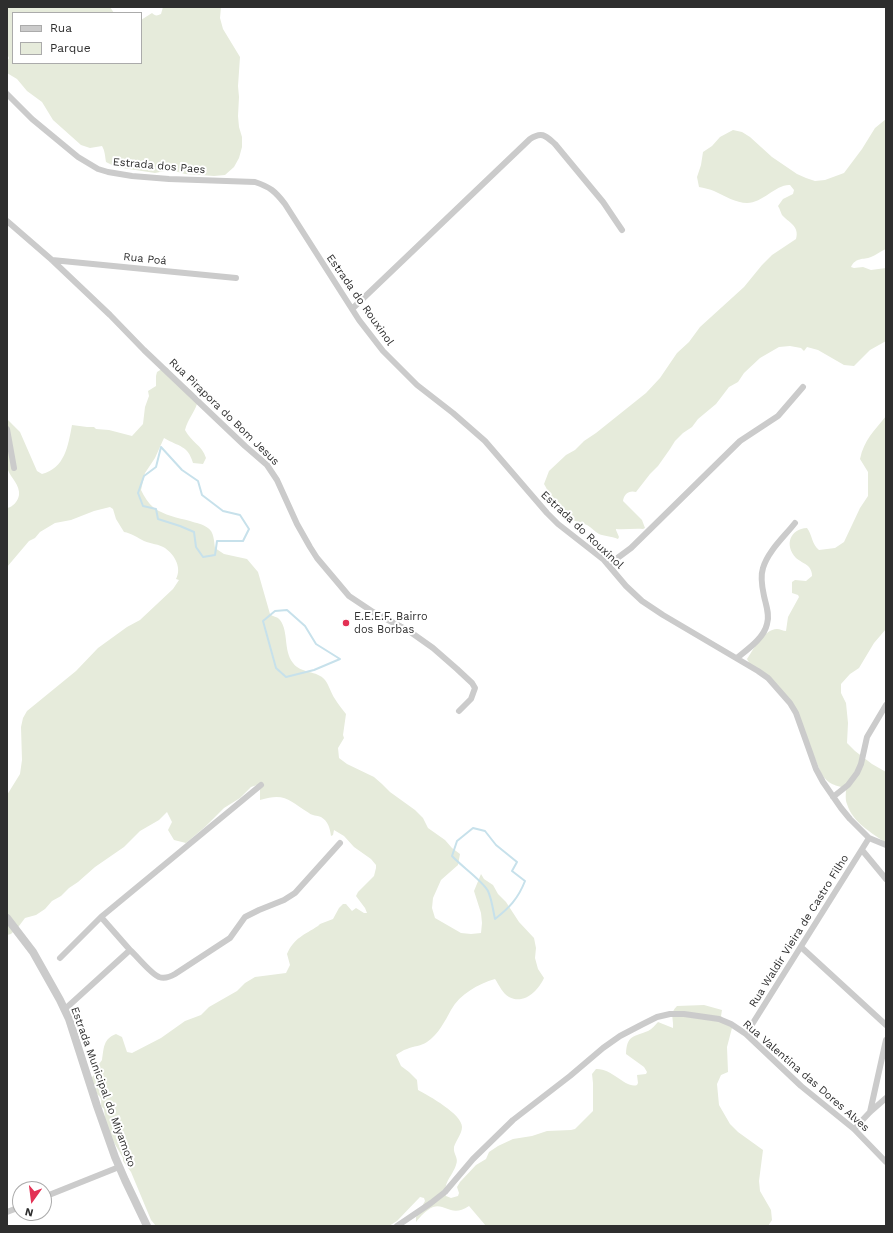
<!DOCTYPE html>
<html>
<head>
<meta charset="utf-8">
<style>
  body { margin:0 }
  #map { position:relative; width:893px; height:1233px; overflow:hidden; background:#fff; font-family:"Work Sans",sans-serif }
  canvas { display:block }
  .frame { position:absolute; inset:0; border:8px solid #2e2e2e; pointer-events:none }
  .legend { position:absolute; left:12px; top:12px; width:130px; height:52px; box-sizing:border-box; background:#fff; border:1px solid #ababab; margin:0; padding:5px 7px; list-style:none; font-size:12px; color:#2e2e2e }
  .legend li { display:flex; align-items:center; gap:8px; height:20px }
  .legend b { width:20px; border:1px solid #ababab }
  .north { position:absolute; left:12px; top:1181px; width:40px; height:40px; box-sizing:border-box; background:#fff; border:1px solid #ababab; border-radius:50%; rotate:194deg; font-size:11px; font-weight:700; line-height:16px; text-align:center; color:#2e2e2e }
  .north::after { content:''; display:block; margin:auto; width:14px; height:18px; background:#e33154; clip-path:polygon(50% 0,100% 100%,50% 72%,0 100%) }
</style>
</head>
<body>
<div id="map">
<canvas width="893" height="1233"></canvas>
<div class="frame"></div>
<ul class="legend">
<li><b style="height:5px;background:#cbcbcb"></b>Rua</li>
<li><b style="height:11px;background:#e6ebdb"></b>Parque</li>
</ul>
<div class="north">N</div>
</div>
<script>
const context = document.querySelector('canvas').getContext('2d');
context.lineJoin = 'round';
function fill(path, color) { context.fillStyle = color; context.fill(path, 'evenodd'); }
function strokePath(path, color, width, dash) { context.strokeStyle = color; context.lineWidth = width; context.lineCap = dash ? 'butt' : 'round'; context.setLineDash(dash || []); context.stroke(path); }
function label(font, color, halo, rows, align = 'center') {
  context.font = font + ' "Work Sans",sans-serif'; context.lineWidth = 4; context.setLineDash([]); context.textBaseline = 'middle'; context.strokeStyle = halo; context.fillStyle = color; for (const [text, x, y, turn = 0] of rows) {
    context.save(); context.translate(x, y); context.rotate((+turn || 0) * Math.PI / 180); context.textAlign = isNaN(turn) ? turn : align; if (halo) context.strokeText(text, 0, 0); context.fillText(text, 0, 0); context.restore();
  }
}
fill(new Path2D(`
  M 7,7 L 110,7 L 114,13 L 13,13 L 13,63 L 141,63 L 141,20 L 152,13 C 155,16 157,16 161,14 L 163,7 L 221,7 L 220,18 L 223,29 L 240,57 L 238,86 L 239,97 L 238,116 L 239,127 L 242,137 L 242,147 L 239,158 L 234,167 L 225,175 L 214,176 L 185,174 L 168,169 L 165,171 L 155,173 L 116,167 L 106,162 C 105,156 105,151 102,146 L 90,148 L 81,145 L 53,120 L 42,102 L 27,91 L 17,79 L 7,73 L 7,62 L 9,58 L 7,54 Z
  M 886,119 L 886,249 C 881,251 876,255 871,257 C 863,260 856,257 851,267 L 854,268 L 863,267 L 871,270 L 886,268 L 886,341 L 870,350 L 854,366 L 844,365 L 818,350 L 807,347 L 804,351 L 801,348 L 790,346 L 779,347 L 760,358 L 744,373 L 738,382 L 729,387 L 716,404 L 698,419 L 692,427 L 683,433 L 675,441 L 670,449 L 658,466 L 650,474 L 636,492 C 629,490 624,494 623,501 L 642,520 L 645,528 L 643,529 C 634,528 625,530 616,529 L 616,530 L 619,537 L 618,539 C 611,536 604,536 599,534 C 595,532 591,527 587,525 C 578,520 565,521 558,512 C 551,503 550,493 544,484 L 549,471 L 566,455 L 575,450 L 584,441 L 596,433 L 646,393 L 660,378 L 677,353 L 689,342 L 700,327 L 744,287 L 762,265 L 772,255 L 796,239 C 800,226 788,222 782,215 C 781,213 780,209 778,206 L 783,199 L 793,194 L 794,190 L 790,185 C 776,184 763,203 747,203 C 736,203 725,196 714,191 C 710,189 704,188 699,187 L 697,177 L 701,165 L 703,152 L 712,146 L 720,137 L 733,130 L 742,132 L 750,137 L 772,157 L 797,174 L 806,178 L 815,181 L 825,180 L 844,173 L 862,149 L 875,128 Z
  M 165,367 L 168,368 L 172,379 C 180,383 201,393 197,404 C 194,413 188,419 185,430 C 191,442 202,445 206,458 L 203,464 L 193,463 C 188,445 179,447 164,438 L 155,458 L 145,473 L 141,490 C 144,496 148,503 154,508 C 164,515 178,518 190,521 C 196,523 203,524 208,528 C 214,532 214,541 215,548 L 224,554 L 247,559 L 258,572 L 270,614 C 273,617 277,616 280,620 C 289,632 283,650 293,663 C 301,674 317,670 325,680 C 329,685 331,693 335,699 C 338,704 342,709 346,714 L 343,735 L 344,738 L 338,748 L 339,758 L 347,764 L 374,777 L 382,784 L 390,792 L 415,810 L 423,818 L 428,828 L 445,840 L 452,848 L 460,854 L 458,865 L 441,880 L 433,898 L 432,908 L 435,918 L 461,933 L 471,934 L 481,933 L 482,923 L 481,913 L 474,891 L 481,874 L 484,879 L 493,885 L 498,894 L 506,902 L 519,922 L 534,938 L 536,948 L 535,958 L 538,969 L 544,978 C 538,991 524,1005 509,997 C 503,994 499,985 495,979 C 478,984 460,994 451,1010 C 445,1021 438,1035 427,1042 C 422,1046 413,1046 407,1049 C 403,1050 399,1053 396,1055 L 401,1066 L 409,1072 L 417,1080 L 418,1090 C 429,1096 462,1114 462,1127 C 462,1134 456,1140 454,1147 C 453,1155 459,1157 456,1165 C 452,1177 443,1182 446,1196 L 451,1198 L 458,1196 L 459,1193 L 457,1187 L 460,1182 L 476,1165 L 486,1159 L 489,1152 L 498,1146 L 513,1139 L 532,1136 L 547,1131 L 571,1130 L 575,1129 L 593,1111 L 593,1083 L 592,1074 L 596,1069 C 612,1068 626,1089 637,1085 L 638,1083 L 637,1075 L 646,1074 L 647,1072 L 644,1067 L 626,1054 C 627,1035 633,1037 648,1031 C 652,1029 655,1025 658,1022 L 673,1028 C 674,1020 669,1013 677,1006 L 704,1005 L 722,1010 L 721,1016 L 732,1028 L 727,1047 L 728,1072 L 721,1075 L 717,1084 L 719,1105 L 730,1124 L 738,1132 L 763,1150 L 759,1181 L 760,1191 L 771,1210 L 772,1220 L 768,1226 L 486,1226 L 469,1206 C 451,1218 446,1203 433,1207 C 426,1210 420,1217 416,1222 L 416,1217 L 425,1201 L 424,1198 L 420,1197 L 397,1221 L 389,1226 L 156,1226 L 151,1220 L 131,1172 L 123,1161 L 123,1158 L 106,1129 L 104,1109 L 101,1106 C 102,1097 101,1098 95,1092 C 93,1089 91,1084 89,1080 L 96,1073 L 99,1064 L 102,1060 C 104,1048 103,1039 116,1034 L 122,1037 L 127,1052 L 132,1053 L 161,1038 L 185,1021 L 201,1015 L 209,1007 L 237,991 L 245,983 L 255,977 L 286,973 L 290,965 L 287,954 C 294,938 304,935 318,926 L 320,924 L 333,919 L 339,908 L 343,904 L 346,904 L 352,911 L 356,908 L 364,913 L 367,913 L 365,908 L 356,896 L 358,892 L 374,876 L 376,868 L 376,865 L 371,859 L 354,847 L 344,836 L 334,830 L 333,835 L 331,836 C 330,828 328,821 321,817 C 317,815 312,816 309,813 C 289,801 286,792 260,800 L 260,786 L 257,785 L 251,787 L 240,798 L 224,808 L 205,827 L 186,843 L 174,840 L 168,830 L 172,822 L 167,812 L 159,820 L 140,831 L 124,847 L 95,867 L 78,882 L 69,888 L 61,896 L 52,901 L 45,909 L 36,915 L 25,918 L 19,926 L 11,934 L 7,935 L 7,795 L 20,774 L 22,760 L 21,727 L 23,718 L 27,711 L 76,671 L 98,648 L 127,627 L 140,620 L 173,589 L 179,580 L 176,579 C 182,568 175,555 165,548 C 159,544 151,544 144,541 C 138,538 131,533 124,532 L 116,519 L 113,509 L 110,507 L 94,511 L 71,520 L 55,523 L 40,532 L 35,538 L 29,541 L 7,567 L 7,508 C 13,507 18,501 19,495 C 20,485 11,478 8,470 C 5,463 7,429 7,419 L 20,432 L 37,471 L 42,474 C 65,468 68,446 72,425 L 87,427 L 94,427 L 96,429 L 109,430 L 132,436 L 143,424 L 145,407 L 149,396 L 148,391 L 156,386 L 156,376 L 157,372 Z
  M 886,416 L 886,629 L 874,643 L 859,668 L 850,674 L 841,684 L 841,693 L 846,703 L 848,723 L 847,743 L 855,751 L 872,764 L 886,772 L 886,843 C 871,832 853,823 847,804 C 845,800 846,793 846,788 C 833,785 828,784 821,773 L 798,718 L 776,687 L 751,666 L 747,659 C 753,650 764,629 777,629 C 780,629 783,631 786,631 L 788,617 L 799,597 L 798,595 L 792,593 L 792,582 L 795,580 L 806,581 L 812,576 C 812,572 811,570 809,567 C 805,563 799,561 796,558 C 784,545 790,529 807,528 C 812,534 812,545 819,550 L 835,548 L 844,542 L 860,508 L 868,496 L 868,472 L 860,459 C 864,440 874,431 886,416 Z`), '#e6ebdb');
strokePath(new Path2D(`
  M 161,447 L 182,470 L 198,481 L 202,495 L 223,511 L 240,515 L 249,529 L 243,541 L 217,541 L 215,555 L 203,557 L 196,547 L 194,532 L 180,526 L 158,519 L 156,509 L 143,506 L 138,493 L 144,476 L 156,467 Z
  M 287,610 L 305,626 L 316,644 L 340,659 L 314,670 L 286,677 L 276,668 L 263,621 L 275,611 Z
  M 473,828 L 485,831 L 496,845 L 517,862 L 512,871 L 525,881 C 518,899 509,908 495,919 C 493,910 492,900 488,891 C 483,881 461,866 452,856 L 457,841 Z`), '#c7e1eb', 2);
strokePath(new Path2D(`
  M 7,94 L 32,119 L 78,157 L 98,169 L 108,172 L 132,176 L 169,179 L 255,182 C 270,187 275,191 285,204 L 359,320 L 383,351 L 417,385 L 453,413 L 485,441 L 547,513 L 558,524 L 604,560 L 626,586 L 642,601 L 663,615 L 758,671 L 768,678 L 790,703 L 796,713 L 816,769 L 823,782 L 841,808 L 850,819 L 869,838 L 886,845
  M 7,221 L 52,260 L 110,315 L 144,350 L 245,446 L 267,465 L 277,480 L 297,524 L 310,547 L 317,558 L 349,596 L 373,612 L 409,631 L 433,648 L 457,669 L 472,683 L 475,688 L 471,699 L 459,711
  M 52,260 L 236,278
  M 352,309 L 530,139 C 542,131 546,136 555,144 L 603,202 L 622,230
  M 7,429 L 14,468
  M 608,565 L 631,548 L 740,441 L 778,416 L 803,387
  M 737,658 C 748,649 764,638 767,624 C 770,615 766,605 764,596 C 762,587 760,577 763,568 C 768,551 784,537 795,523
  M 833,797 L 848,785 L 857,773 L 861,764 L 867,737 L 886,705
  M 862,850 L 886,879
  M 101,917 L 261,785
  M 801,947 L 886,1025
  M 60,958 L 101,917 L 130,950
  M 64,1010 L 130,950 C 138,957 150,973 159,977 C 165,979 170,977 175,974 L 230,938 L 245,917 L 259,910 L 284,900 L 295,893 L 340,843
  M 746,1034 L 869,838
  M 870,1112 L 886,1040
  M 854,1129 L 870,1112 L 886,1098
  M 44,1197 L 119,1167
  M 7,1212 L 20,1207
  M 397,1226 L 431,1203 L 445,1192 L 473,1159 L 513,1120 L 570,1076 L 603,1048 L 620,1036 L 643,1024 L 657,1017 L 670,1014 L 684,1014 L 719,1019 L 731,1024 L 746,1034 L 801,1086 L 854,1129 L 886,1162`), '#cbcbcb', 6);
strokePath(new Path2D(`
  M 7,918 L 33,952 L 60,1000 L 69,1019 L 97,1106 L 115,1157 L 125,1180 L 147,1226`), '#cbcbcb', 8);
for (const [x, y, r, color] of [
  [346,623,4,"#e33154"]
]) { const dot = new Path2D(); dot.arc(x, y, r, 0, 2 * Math.PI); context.fillStyle = color; context.fill(dot); strokePath(dot, '#fff', 1.5); }
label('11px', '#2e2e2e', '#fff', [
  ["Estrada dos Paes",159,166,5],
  ["Rua Poá",145,259,6],
  ["Estrada do Rouxinol",360,300,55],
  ["Rua Pirapora do Bom Jesus",224,412,44],
  ["Estrada do Rouxinol",582,530,43],
  ["Rua Waldir Vieira de Castro Filho",799,931,-58],
  ["Rua Valentina das Dores Alves",806,1076,41],
  ["Estrada Municipal do Miyamoto",103,1087,70]
]);
label('11px', '#2e2e2e', '#fff', [
  ["E.E.E.F. Bairro",354,617],
  ["dos Borbas",354,630]
], 'left');
</script>
</body>
</html>
